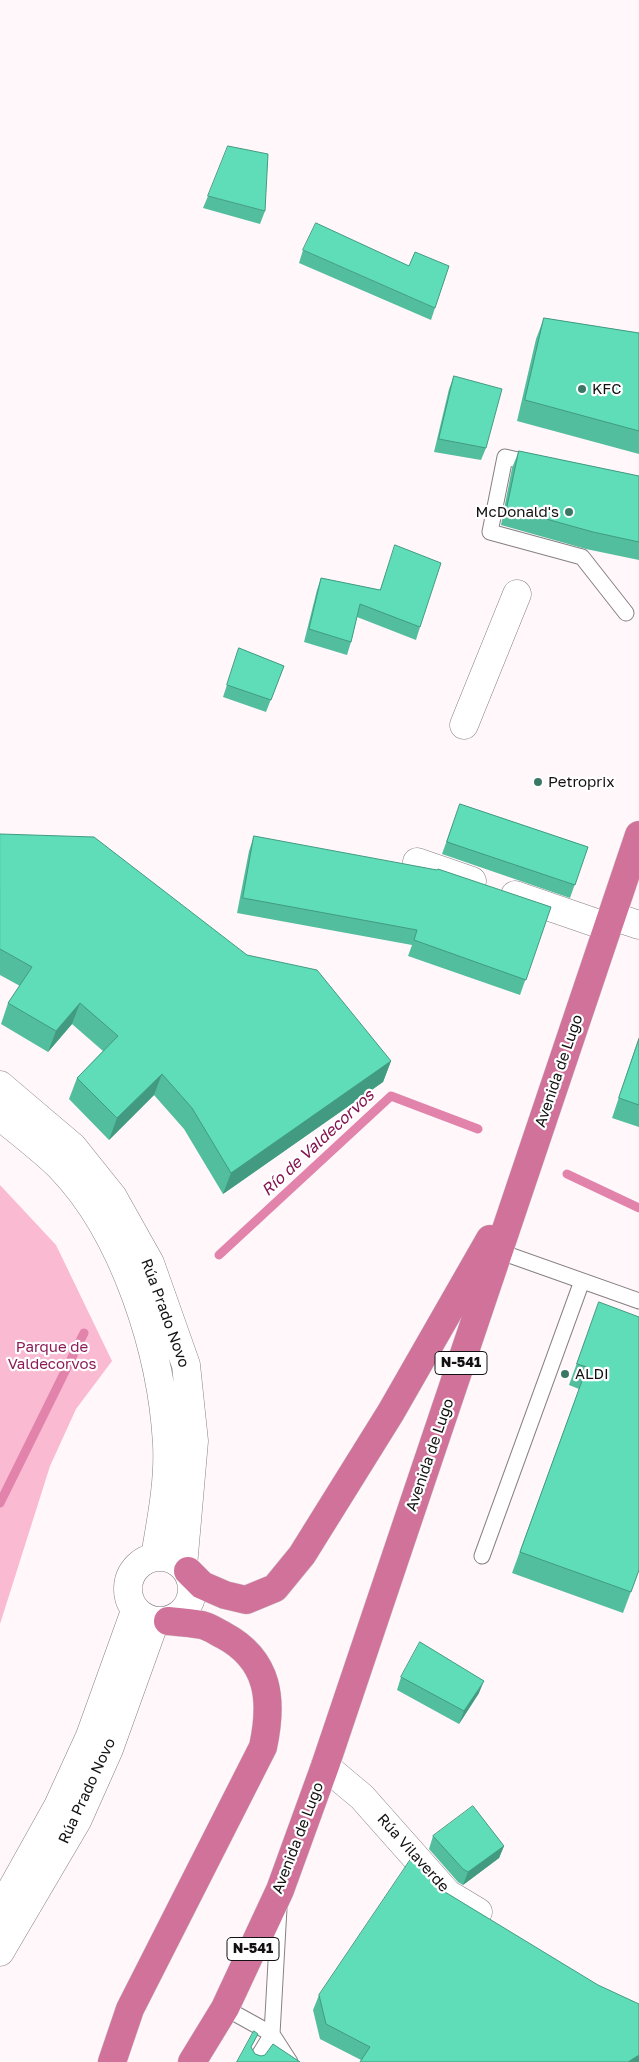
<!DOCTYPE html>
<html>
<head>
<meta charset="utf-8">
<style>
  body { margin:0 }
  canvas { display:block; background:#fff7fa }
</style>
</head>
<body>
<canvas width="639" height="2062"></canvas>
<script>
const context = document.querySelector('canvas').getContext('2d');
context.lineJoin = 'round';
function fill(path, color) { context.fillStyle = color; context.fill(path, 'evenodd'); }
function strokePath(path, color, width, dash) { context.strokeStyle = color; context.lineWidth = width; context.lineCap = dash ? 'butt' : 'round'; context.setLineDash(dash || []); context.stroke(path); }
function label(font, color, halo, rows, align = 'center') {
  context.font = font + ' "Golos Text",sans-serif'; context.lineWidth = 4.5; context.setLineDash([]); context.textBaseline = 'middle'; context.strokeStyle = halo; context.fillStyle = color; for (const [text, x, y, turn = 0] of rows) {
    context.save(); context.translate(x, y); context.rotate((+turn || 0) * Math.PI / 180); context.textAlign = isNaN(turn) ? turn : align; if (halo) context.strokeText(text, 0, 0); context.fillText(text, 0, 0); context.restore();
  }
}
fill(new Path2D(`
  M 0,1185 L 56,1245 L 112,1361 L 76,1409 L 50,1466 L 0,1624 Z`), '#f9bad2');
strokePath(new Path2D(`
  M 567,1174 L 639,1208
  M 219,1255 L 391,1096 L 478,1129
  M 0,1503 L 84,1333`), '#e283ab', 9);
const lane = new Path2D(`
  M 535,464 L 505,457 L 490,532 L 582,557 L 626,613
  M 498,1251 L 639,1301
  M 482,1556 L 582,1281
  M 225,2008 L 272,2034 L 290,2062
  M 255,2062 L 272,2034 L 279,1908`);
const street = new Path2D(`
  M 464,725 L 517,594
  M 417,862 L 472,881
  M 515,895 L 608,927
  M 612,916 L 639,925
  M 0,1085 L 73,1147 L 113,1197 L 150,1263 L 186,1365 L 194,1441 L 183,1566
  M 0,1116 C 20,1133 42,1149 60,1167 C 125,1234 162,1353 167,1444 C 169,1482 161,1520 155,1557
  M128 1589a32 32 0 1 1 64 0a32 32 0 1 1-64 0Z
  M 325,1766 L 362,1797 L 448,1894 L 478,1912
  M 0,1910 L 58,1806 L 90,1736 L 135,1611
  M 0,1952 L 77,1821 L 109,1749 L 155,1621`);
const highway = new Path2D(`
  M 188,1571 L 202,1585 L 225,1595 L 246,1600 L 275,1588 L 302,1555 L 391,1412 L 490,1239
  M 112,2062 L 130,2009 L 263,1747 C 273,1701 270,1660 223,1635 C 217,1632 210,1627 202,1625 C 191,1623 179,1622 168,1621
  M 192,2062 L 225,2008 L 280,1890 L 325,1766 L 639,835`);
strokePath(lane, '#878083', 17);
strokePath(street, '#878083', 29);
strokePath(highway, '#d5d4d4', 29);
strokePath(lane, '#fff', 15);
strokePath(street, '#fff', 28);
strokePath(highway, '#d0729a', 28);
fill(new Path2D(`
  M 208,196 L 265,211 L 260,224 L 203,208 Z
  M 303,250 L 435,308 L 431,320 L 299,263 Z
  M 544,318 L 639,333 L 639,454 L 517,421 L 536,339 Z
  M 454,376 L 486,448 L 481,460 L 434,452 L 449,389 Z
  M 519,451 L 639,476 L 639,560 L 586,549 L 501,525 L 512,468 Z
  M 321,578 L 380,590 L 420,627 L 416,640 L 357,617 L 351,642 L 347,655 L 304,642 L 317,590 Z
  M 239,648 L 284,666 L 266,712 L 223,697 Z
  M 460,804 L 588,847 L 570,898 L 442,854 Z
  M 0,834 L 247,955 L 391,1061 L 383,1082 L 223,1194 L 184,1129 L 154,1095 L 109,1140 L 69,1099 L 77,1078 L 103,1051 L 72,1024 L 48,1052 L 1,1024 L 8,1003 L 20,986 L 0,975 Z
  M 254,836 L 551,907 L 520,995 L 408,956 L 412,945 L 237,913 L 249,851 Z
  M 639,1037 L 639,1127 L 612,1118 Z
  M 599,1302 L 639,1570 L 623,1613 L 512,1573 L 579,1389 L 569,1385 Z
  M 401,1677 L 479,1693 L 459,1724 L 397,1690 Z
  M 433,1836 L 504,1846 L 499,1858 L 463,1885 L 458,1882 L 429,1849 Z
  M 445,1892 L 639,2062 L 361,2060 L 320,2039 L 313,2010 L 319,1995 Z`), '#52be9e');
fill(new Path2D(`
  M 80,1003 L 72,1024 L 48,1052 L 56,1031 Z
  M 391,1061 L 383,1082 L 223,1194 L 231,1173 Z
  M 162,1074 L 154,1095 L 109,1140 L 117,1118 Z
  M 484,1681 L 479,1693 L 459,1724 L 464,1711 Z
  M 504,1846 L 499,1858 L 463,1885 L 468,1872 Z
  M 639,2055 L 639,2062 L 628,2062 Z`), '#429b81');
const building = new Path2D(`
  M 228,146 L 268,154 L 265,211 L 208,196 Z
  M 316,223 L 409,266 L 415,252 L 449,266 L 435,308 L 303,250 Z
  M 544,318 L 639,333 L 639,431 L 525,400 Z
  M 454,376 L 502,389 L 486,448 L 439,439 Z
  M 519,451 L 639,476 L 639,542 L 593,532 L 507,508 Z
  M 395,545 L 441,563 L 420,627 L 360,604 L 351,642 L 309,629 L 321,578 L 380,590 Z
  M 239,648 L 284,666 L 271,700 L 227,685 Z
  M 460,804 L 588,847 L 575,885 L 447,842 Z
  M 0,834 L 94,837 L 247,955 L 317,970 L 391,1061 L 231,1173 L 192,1108 L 162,1074 L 117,1118 L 77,1078 L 118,1036 L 80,1003 L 56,1031 L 8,1003 L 32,967 L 0,949 Z
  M 254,836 L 437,870 L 438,869 L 551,907 L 526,980 L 414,940 L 417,930 L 243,898 Z
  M 639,1039 L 639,1105 L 619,1098 Z
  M 599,1302 L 639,1317 L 639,1570 L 631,1592 L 520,1552 L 587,1367 L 577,1364 Z
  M 420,1642 L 484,1681 L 464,1711 L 401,1677 Z
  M 473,1806 L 504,1846 L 468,1872 L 463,1869 L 433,1836 Z
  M 413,1856 L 445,1892 L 598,1985 L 639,2004 L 639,2055 L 628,2062 L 360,2062 L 370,2047 L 326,2024 L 319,1995 Z
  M 254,2031 L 258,2034 L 251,2047 L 255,2054 L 261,2056 L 265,2055 L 273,2044 L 300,2062 L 237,2062 Z`);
fill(building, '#5fddb8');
strokePath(building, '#429b81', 1);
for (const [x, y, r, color] of [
  [582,389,5,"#3a7865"],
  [569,512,5,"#3a7865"],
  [538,782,5,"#3a7865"],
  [565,1374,5,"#3a7865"]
]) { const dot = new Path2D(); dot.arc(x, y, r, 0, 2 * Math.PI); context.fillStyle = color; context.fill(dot); strokePath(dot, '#fff', 2); }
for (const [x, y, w] of [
  [461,1363,52],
  [253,1949,52]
]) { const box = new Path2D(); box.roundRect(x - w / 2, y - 11.5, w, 23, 4); context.fillStyle = '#fff'; context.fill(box); strokePath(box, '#131112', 1); }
label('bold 14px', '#131112', null, [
  ["N-541",461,1363],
  ["N-541",253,1949]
]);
label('15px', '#131112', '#fff', [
  ["KFC",592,389],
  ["McDonald's",559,512,"right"],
  ["Petroprix",548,782],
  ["ALDI",575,1374]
], 'left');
label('15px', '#131112', '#fff', [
  ["Avenida de Lugo",559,1071,-71],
  ["Rúa Prado Novo",165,1313,70],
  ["Avenida de Lugo",430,1455,-71],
  ["Rúa Prado Novo",87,1791,-65],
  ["Avenida de Lugo",298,1838,-69],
  ["Rúa Vilaverde",413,1853,48]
]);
label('15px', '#8c1c57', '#fff', [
  ["Parque de",52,1347],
  ["Valdecorvos",52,1364]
]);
label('italic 16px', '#841150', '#fff', [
  ["Río de Valdecorvos",318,1143,-43]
]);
</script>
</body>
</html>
